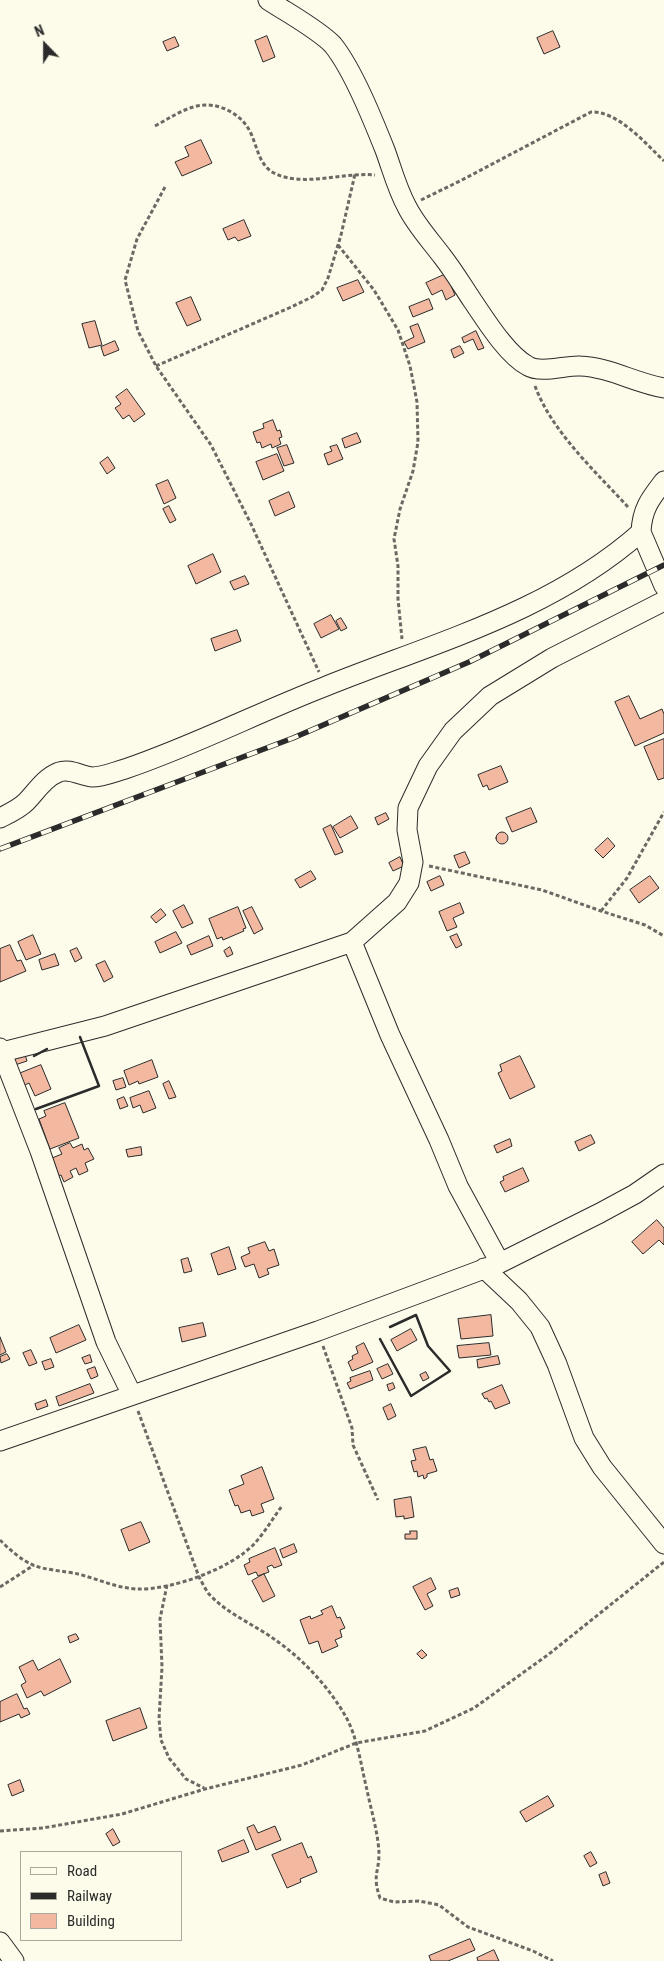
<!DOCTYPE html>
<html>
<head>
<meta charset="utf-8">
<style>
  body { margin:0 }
  #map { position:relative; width:664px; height:1961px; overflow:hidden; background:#fdfbea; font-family:"Roboto Condensed",sans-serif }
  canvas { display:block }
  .legend { position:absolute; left:20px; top:1851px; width:162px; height:90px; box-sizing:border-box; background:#fdfbea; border:1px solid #a9a89e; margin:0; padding:6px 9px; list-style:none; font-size:15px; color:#2b2b2b }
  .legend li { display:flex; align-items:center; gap:10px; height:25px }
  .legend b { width:25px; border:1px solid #a9a89e }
  .north { position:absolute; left:20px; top:20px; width:50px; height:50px; -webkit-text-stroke:4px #fdfbea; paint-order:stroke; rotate:338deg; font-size:14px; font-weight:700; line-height:20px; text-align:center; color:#2b2b2b }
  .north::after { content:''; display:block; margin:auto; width:18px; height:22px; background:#2b2b2b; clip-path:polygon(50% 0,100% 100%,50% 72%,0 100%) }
</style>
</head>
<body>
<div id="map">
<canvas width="664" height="1961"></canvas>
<ul class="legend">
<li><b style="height:6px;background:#fdfbea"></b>Road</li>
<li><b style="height:6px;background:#2b2b2b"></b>Railway</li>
<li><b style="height:14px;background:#f2b8a0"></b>Building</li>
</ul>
<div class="north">N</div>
</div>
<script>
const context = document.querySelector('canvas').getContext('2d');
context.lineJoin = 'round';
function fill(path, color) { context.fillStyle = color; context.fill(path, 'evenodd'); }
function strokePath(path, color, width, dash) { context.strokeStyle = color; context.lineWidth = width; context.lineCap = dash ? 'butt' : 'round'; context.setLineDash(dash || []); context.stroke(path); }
const building = new Path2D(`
  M 553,31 L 560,47 L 544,54 L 537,38 Z
  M 267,36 L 275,57 L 263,62 L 255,41 Z
  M 175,37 L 179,46 L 167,51 L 163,42 Z
  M 201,140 L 212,163 L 182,176 L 175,162 L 189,156 L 185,147 Z
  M 244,220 L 251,236 L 238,241 L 235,237 L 228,240 L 223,229 Z
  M 446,274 L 455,295 L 446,300 L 442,290 L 432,295 L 426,283 Z
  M 358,280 L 364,292 L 343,301 L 337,288 Z
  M 191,297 L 201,320 L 187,326 L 176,303 Z
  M 429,299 L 433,309 L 413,317 L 409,307 Z
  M 95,321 L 102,345 L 89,348 L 82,324 Z
  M 418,324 L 425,342 L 408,349 L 404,342 L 414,337 L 410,327 Z
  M 476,331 L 484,348 L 478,350 L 473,339 L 464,343 L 462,338 Z
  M 115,341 L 119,350 L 104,356 L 101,347 Z
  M 460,346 L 464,353 L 454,358 L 451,350 Z
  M 127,389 L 145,414 L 134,422 L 129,415 L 123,419 L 115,408 L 121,404 L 116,397 Z
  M 273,420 L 277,431 L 280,430 L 282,437 L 279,438 L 281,444 L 272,448 L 271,444 L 262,448 L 260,442 L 257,443 L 253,432 L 264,428 L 263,424 Z
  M 357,433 L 361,442 L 345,448 L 342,439 Z
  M 287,445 L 294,463 L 284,466 L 277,448 Z
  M 337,445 L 343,459 L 328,465 L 324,454 L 332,451 L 330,447 Z
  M 277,454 L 284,471 L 263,480 L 256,462 Z
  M 108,457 L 115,468 L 107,474 L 100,463 Z
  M 168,480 L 176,498 L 164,504 L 156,485 Z
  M 289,492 L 295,507 L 275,516 L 269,501 Z
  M 169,506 L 176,520 L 170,523 L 163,509 Z
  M 213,554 L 221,572 L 196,584 L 188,566 Z
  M 245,576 L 249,584 L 234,590 L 230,582 Z
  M 331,615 L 339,629 L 321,638 L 314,624 Z
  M 341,618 L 347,628 L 341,631 L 336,621 Z
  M 237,630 L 241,641 L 215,651 L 211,639 Z
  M 629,696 L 640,719 L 662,709 L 664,714 L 664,733 L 635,746 L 615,702 Z
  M 664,739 L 664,778 L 658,780 L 644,747 Z
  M 501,766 L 508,782 L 489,790 L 487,785 L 483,787 L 478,775 Z
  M 531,808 L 537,822 L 512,832 L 506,818 Z
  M 386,813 L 389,819 L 378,825 L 375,818 Z
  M 351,816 L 358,828 L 340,838 L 333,827 Z
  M 331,825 L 343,852 L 335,855 L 323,829 Z
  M496 838a6 6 0 1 1 12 0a6 6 0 1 1-12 0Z
  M 608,838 L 615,846 L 603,858 L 595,850 Z
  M 465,852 L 470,863 L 459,868 L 454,856 Z
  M 400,857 L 404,866 L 393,871 L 389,863 Z
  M 311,871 L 316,879 L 300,888 L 295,880 Z
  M 440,876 L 444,885 L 431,891 L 427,882 Z
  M 650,876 L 659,888 L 639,903 L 630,890 Z
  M 460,903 L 464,913 L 453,918 L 457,927 L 447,931 L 439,912 Z
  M 184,905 L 193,923 L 182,928 L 173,911 Z
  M 238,907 L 246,928 L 243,929 L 244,931 L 223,940 L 222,937 L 217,939 L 209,919 Z
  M 252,907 L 263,929 L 254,934 L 243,911 Z
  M 161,909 L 166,915 L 156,923 L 151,917 Z
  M 176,932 L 182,943 L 160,953 L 155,942 Z
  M 457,934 L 462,945 L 456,948 L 450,937 Z
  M 33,935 L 41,954 L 26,960 L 18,942 Z
  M 209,936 L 213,946 L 191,955 L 187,946 Z
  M 10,945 L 17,961 L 21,960 L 26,971 L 0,982 L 0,949 Z
  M 230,947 L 233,954 L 227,957 L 224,951 Z
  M 77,948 L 82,958 L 75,962 L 70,951 Z
  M 55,954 L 59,965 L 42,970 L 39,960 Z
  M 105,961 L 113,977 L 104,982 L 96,965 Z
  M 24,1051 L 27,1061 L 15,1065 L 6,1058 Z
  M 520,1056 L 535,1087 L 510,1099 L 498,1073 L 502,1071 L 500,1065 Z
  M 152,1060 L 158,1077 L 139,1084 L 138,1081 L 129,1085 L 124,1071 Z
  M 41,1065 L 51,1089 L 35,1096 L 29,1083 L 21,1087 L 16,1075 Z
  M 123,1078 L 126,1087 L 116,1090 L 113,1081 Z
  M 169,1081 L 176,1097 L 169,1099 L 163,1084 Z
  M 149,1091 L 156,1108 L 143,1113 L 140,1105 L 133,1108 L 130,1098 Z
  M 124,1097 L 128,1106 L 120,1109 L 117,1100 Z
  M 65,1103 L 79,1138 L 50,1149 L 39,1119 L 46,1116 L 44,1111 Z
  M 591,1135 L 595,1143 L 579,1151 L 575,1142 Z
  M 510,1139 L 512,1146 L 497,1153 L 494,1146 Z
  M 70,1143 L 73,1148 L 82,1144 L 84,1150 L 88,1148 L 94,1159 L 85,1163 L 88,1171 L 79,1175 L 76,1168 L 70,1171 L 73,1177 L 64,1182 L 61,1175 L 54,1178 L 49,1167 L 55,1165 L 52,1158 L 62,1154 L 59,1148 Z
  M 141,1147 L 142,1155 L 128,1157 L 126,1150 Z
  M 523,1168 L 529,1181 L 505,1192 L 500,1182 L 504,1180 L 503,1177 Z
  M 657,1220 L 664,1228 L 664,1245 L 659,1240 L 643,1254 L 632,1242 Z
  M 265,1242 L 269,1251 L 274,1249 L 279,1265 L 267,1269 L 269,1274 L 259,1278 L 254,1264 L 245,1267 L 241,1257 L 250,1253 L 248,1248 Z
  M 229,1247 L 236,1269 L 218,1275 L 211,1254 Z
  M 188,1258 L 192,1271 L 184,1273 L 181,1260 Z
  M 491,1315 L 493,1336 L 461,1339 L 458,1319 Z
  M 203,1323 L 206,1336 L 182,1342 L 179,1328 Z
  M 79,1325 L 86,1340 L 56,1353 L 50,1338 Z
  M 411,1329 L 417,1340 L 397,1351 L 391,1340 Z
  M 0,1337 L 6,1352 L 0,1355 Z
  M 364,1343 L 373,1362 L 352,1371 L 348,1362 L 353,1359 L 352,1356 L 358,1353 L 356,1347 Z
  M 489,1343 L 491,1355 L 459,1358 L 457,1346 Z
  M 31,1350 L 37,1363 L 29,1366 L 23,1353 Z
  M 7,1354 L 10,1359 L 1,1363 L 0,1357 Z
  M 90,1355 L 92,1362 L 85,1364 L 82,1358 Z
  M 498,1356 L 500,1364 L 478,1368 L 477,1360 Z
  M 51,1359 L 54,1367 L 45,1370 L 42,1362 Z
  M 388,1364 L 393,1374 L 382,1379 L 377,1369 Z
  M 95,1367 L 98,1376 L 91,1379 L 87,1370 Z
  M 370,1371 L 373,1380 L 350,1389 L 347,1383 L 351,1381 L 350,1378 Z
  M 426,1372 L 429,1378 L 423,1381 L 420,1375 Z
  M 393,1383 L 395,1388 L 389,1391 L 387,1385 Z
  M 90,1384 L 94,1393 L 59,1406 L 56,1397 Z
  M 502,1385 L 510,1403 L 495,1409 L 491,1401 L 489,1402 L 487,1398 L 485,1399 L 482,1394 Z
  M 46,1400 L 48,1406 L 37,1410 L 35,1404 Z
  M 391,1404 L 396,1416 L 388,1420 L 383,1408 Z
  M 426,1447 L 430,1460 L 433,1459 L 437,1471 L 427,1474 L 427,1477 L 424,1479 L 423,1475 L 418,1477 L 417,1471 L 414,1472 L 411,1461 L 416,1460 L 413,1450 Z
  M 262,1467 L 274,1499 L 261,1504 L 264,1512 L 252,1516 L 250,1510 L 241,1513 L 238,1505 L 235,1506 L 229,1490 L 244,1484 L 241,1476 Z
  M 411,1497 L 414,1517 L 404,1519 L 404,1516 L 396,1517 L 394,1500 Z
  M 141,1522 L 150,1542 L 129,1551 L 121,1530 Z
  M 410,1531 L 417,1531 L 417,1539 L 405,1539 L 405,1534 L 410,1534 Z
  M 294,1544 L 297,1552 L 283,1558 L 280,1550 Z
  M 275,1548 L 282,1565 L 274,1568 L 272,1565 L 267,1567 L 269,1572 L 258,1576 L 256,1572 L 248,1575 L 244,1565 L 250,1562 L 249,1559 Z
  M 264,1574 L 275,1596 L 263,1602 L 252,1581 Z
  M 431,1578 L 436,1589 L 427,1594 L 433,1606 L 425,1610 L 413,1587 Z
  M 458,1588 L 460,1595 L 451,1598 L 449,1591 Z
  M 332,1606 L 337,1618 L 340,1617 L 345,1628 L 340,1630 L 342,1637 L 335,1640 L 338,1646 L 322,1653 L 318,1641 L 309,1644 L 300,1620 L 310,1616 L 311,1619 L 323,1614 L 321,1611 Z
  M 76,1634 L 79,1639 L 70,1643 L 68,1637 Z
  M 422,1650 L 427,1655 L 422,1659 L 417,1654 Z
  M 60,1659 L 71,1682 L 44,1696 L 41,1691 L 27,1698 L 21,1685 L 26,1682 L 19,1667 L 33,1660 L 38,1670 Z
  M 17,1694 L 24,1709 L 27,1708 L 30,1714 L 21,1718 L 19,1714 L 0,1722 L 0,1702 Z
  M 140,1708 L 147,1728 L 113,1741 L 106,1721 Z
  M 20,1780 L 24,1791 L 12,1796 L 8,1785 Z
  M 548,1796 L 554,1806 L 526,1822 L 520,1812 Z
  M 254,1825 L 258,1833 L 275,1826 L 281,1840 L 256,1850 L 247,1828 Z
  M 113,1829 L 120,1842 L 113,1846 L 106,1834 Z
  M 244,1840 L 249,1852 L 222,1862 L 218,1851 Z
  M 302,1843 L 308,1858 L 311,1856 L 317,1872 L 300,1879 L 301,1882 L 287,1888 L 272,1855 Z
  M 591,1852 L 597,1863 L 590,1867 L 584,1856 Z
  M 606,1872 L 610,1883 L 603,1886 L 599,1875 Z
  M 470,1939 L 475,1950 L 448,1961 L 431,1961 L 429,1956 Z
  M 494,1950 L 499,1961 L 478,1961 L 477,1958 Z`);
fill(building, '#f2b8a0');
strokePath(building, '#2b2b2b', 1);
const minor = new Path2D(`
  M 268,0 C 286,12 319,30 333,45 C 353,70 373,120 385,150 C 392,169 397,189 407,207 C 416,225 430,240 442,256 C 453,270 462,285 472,300 C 485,319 507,355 528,366 C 541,374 566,365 580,366 C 609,367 635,383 664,388
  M 641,532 L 664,586
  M 0,818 C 8,814 19,809 26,802 C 36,792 44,778 59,772 C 70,768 81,776 92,777 C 103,777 114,772 125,769 C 193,746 257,713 324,687 C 433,643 551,612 641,532 C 642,509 650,499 664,481
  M 352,942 L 390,1035 L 439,1140 L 458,1186 L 500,1263
  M 0,1048 L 40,1151 L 106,1342 L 132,1395
  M 2,1052 L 105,1026 L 352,942 L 397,902 L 409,883 L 413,862 L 407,830 L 408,808 L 428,766 L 453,731 L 490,696 L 552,658 L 664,601
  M 484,1268 L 519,1301 L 540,1327 L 557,1364 L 584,1438 L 602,1467 L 664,1544
  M 0,1441 L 318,1331 L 500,1263 L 600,1213 L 635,1194 L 664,1174
  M 0,1942 L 14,1961`);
strokePath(minor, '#2b2b2b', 21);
strokePath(new Path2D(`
  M 155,126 C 182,111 203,95 233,113 C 242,119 248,126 252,136 C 258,150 260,167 276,174 C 304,187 344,172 375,175
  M 165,187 L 137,239 L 125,280 L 138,331 L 156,366 L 211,445 L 251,524 L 319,672
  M 421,200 L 460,181 L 591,112 C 618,111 645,143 664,161
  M 338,245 L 374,290 L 398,330 L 410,366 L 417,402 L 418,442 L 413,471 L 400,509 L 394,539 L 398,566 L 398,599 L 402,639
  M 156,366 L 289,308 L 312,297 L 322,290 L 328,278 L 341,235 L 355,174
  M 535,386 C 552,432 596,472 628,507
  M 429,866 L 542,890 L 601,911 L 645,925 L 664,936
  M 601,911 L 627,878 L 664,812
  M 323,1346 L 352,1428 L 353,1445 L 378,1500
  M 138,1411 L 199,1577 C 202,1582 205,1589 209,1594 C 226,1613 253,1624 274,1639 C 302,1658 329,1687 346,1717 C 358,1739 361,1766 367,1790 C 371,1810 378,1832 379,1853 C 379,1873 372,1875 380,1898 L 394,1902 L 419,1901 L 439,1905 L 468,1927 L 533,1951 L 553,1961
  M 0,1540 C 9,1549 21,1560 33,1565 C 44,1570 65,1571 78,1574 C 98,1579 116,1588 137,1589 C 172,1590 231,1569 255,1543 C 265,1532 273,1518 282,1506
  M 167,1585 L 160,1619 L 162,1667 L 159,1719 L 161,1740 L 169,1758 L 186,1779 L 204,1788
  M 0,1587 L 34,1565
  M 0,1831 L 43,1828 L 122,1814 L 205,1789 L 302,1765 L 356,1743 L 425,1731 L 474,1708 L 549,1654 L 664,1562`), '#6a6964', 3, [4, 2.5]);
strokePath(minor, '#fdfbea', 19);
const rail = new Path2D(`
  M 0,849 L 293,738 L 469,662 L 664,565`);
strokePath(rail, '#2b2b2b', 5.5);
strokePath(rail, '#fdfbea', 4, [11]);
strokePath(new Path2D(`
  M 34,1056 L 47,1049
  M 36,1109 L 99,1086 L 80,1037
  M 380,1339 L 411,1396 L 450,1371 L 428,1346 L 416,1315 L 390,1327`), '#2b2b2b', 2.5);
</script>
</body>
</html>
